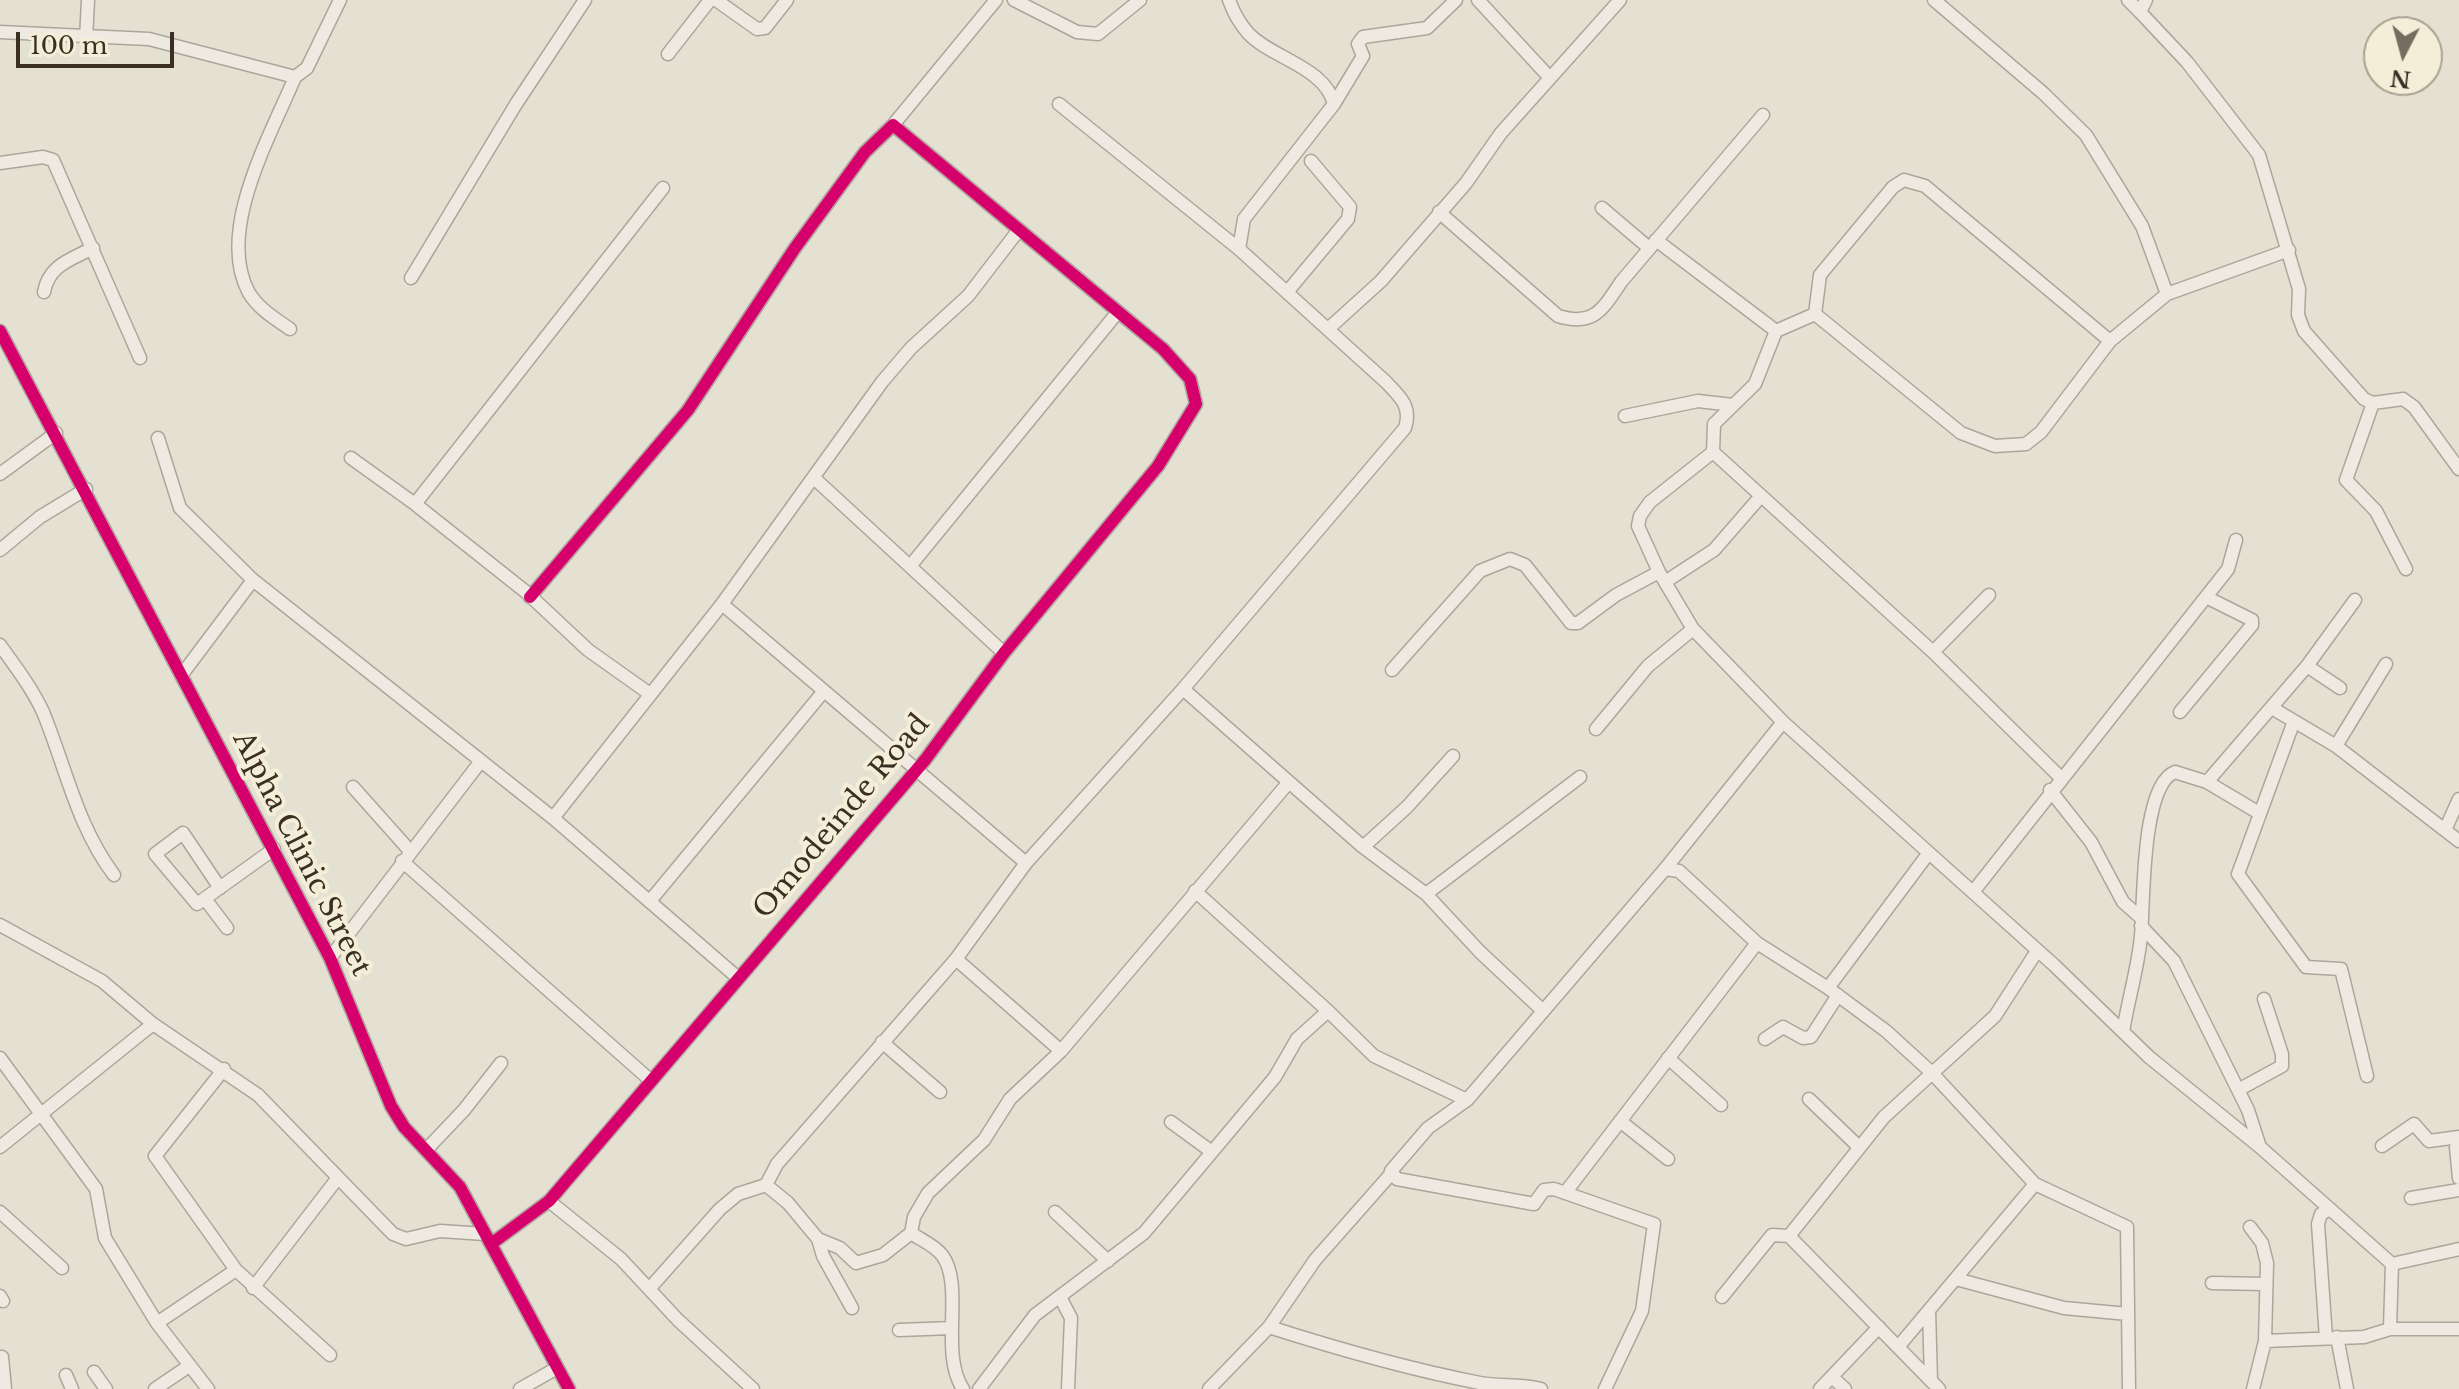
<!DOCTYPE html>
<html>
<head>
<meta charset="utf-8">
<style>
  body { margin:0 }
  #map { position:relative; width:2459px; height:1389px; overflow:hidden; background:#e5e1d2; font-family:"Libre Baskerville",serif }
  canvas { display:block }
  .north { position:absolute; left:2363px; top:16px; width:80px; height:80px; box-sizing:border-box; background:#f4eed9; border:2px solid #aaa290; border-radius:50%; rotate:186deg; font-size:22px; font-weight:700; line-height:32px; text-align:center; color:#3a2f22 }
  .north::after { content:''; display:block; margin:auto; width:28px; height:36px; background:#766d60; clip-path:polygon(50% 0,100% 100%,50% 72%,0 100%) }
  .scale { position:absolute; left:16px; top:32px; width:158px; height:36px; box-sizing:border-box; border:4px solid #3a2f22; border-top:0; padding-left:10px; font-size:24px; line-height:28px; white-space:nowrap; color:#3a2f22; -webkit-text-stroke:6px #f4eed9; paint-order:stroke }
</style>
</head>
<body>
<div id="map">
<canvas width="2459" height="1389"></canvas>
<div class="north">N</div>
<div class="scale">100 m</div>
</div>
<script>
const context = document.querySelector('canvas').getContext('2d');
context.lineJoin = 'round';
function strokePath(path, color, width, dash) { context.strokeStyle = color; context.lineWidth = width; context.lineCap = dash ? 'butt' : 'round'; context.setLineDash(dash || []); context.stroke(path); }
function label(font, color, halo, rows, align = 'center') {
  context.font = font + ' "Libre Baskerville",serif'; context.lineWidth = 8; context.setLineDash([]); context.textBaseline = 'middle'; context.strokeStyle = halo; context.fillStyle = color; for (const [text, x, y, turn = 0] of rows) {
    context.save(); context.translate(x, y); context.rotate((+turn || 0) * Math.PI / 180); context.textAlign = isNaN(turn) ? turn : align; if (halo) context.strokeText(text, 0, 0); context.fillText(text, 0, 0); context.restore();
  }
}
const minor = new Path2D(`
  M 716,0 L 757,29 L 765,28 L 787,0
  M 1014,0 L 1077,32 L 1098,34 L 1140,0
  M 1229,0 C 1233,11 1240,24 1248,33 C 1271,58 1325,67 1334,104
  M 1478,0 L 1550,78
  M 1934,0 L 2043,93 L 2086,135 L 2142,226 L 2167,294 L 2289,250
  M 2128,0 L 2140,12 L 2146,0
  M 2140,12 L 2187,62 L 2259,155 L 2299,289 L 2298,315 L 2304,331 L 2364,399 L 2373,403 L 2403,399 L 2414,407 L 2459,469
  M 0,32 L 149,39 L 295,77
  M 86,39 L 88,0
  M 668,54 L 710,0
  M 893,125 L 996,0
  M 0,163 L 43,157 L 53,160 L 140,358
  M 1602,208 L 1649,248
  M 1439,212 L 1558,316 C 1594,327 1603,309 1621,282 L 1763,115
  M 1656,240 L 1776,331 L 1815,314
  M 1239,249 L 1244,219 L 1334,104 L 1363,56 L 1358,44 L 1363,37 L 1427,28 L 1456,0
  M 411,278 L 516,104 L 585,0
  M 1288,291 L 1348,219 L 1350,207 L 1311,161
  M 44,292 C 49,265 70,260 93,248
  M 1815,314 L 1961,433 L 1995,446 L 2026,444 L 2041,432 L 2110,341 L 2167,294
  M 1815,314 L 1820,275 L 1893,187 L 1904,180 L 1925,186 L 2110,341
  M 290,329 C 274,318 259,309 249,293 C 215,231 271,135 295,77 L 307,68 L 340,0
  M 1328,329 L 1381,281 L 1466,183 L 1501,133 L 1620,0
  M 0,331 L 330,958 L 391,1106 L 404,1127 L 460,1187 L 569,1389
  M 1776,331 L 1755,384 L 1714,424 L 1713,452 L 1933,652 L 2060,777
  M 2373,403 L 2346,480 L 2376,511 L 2406,569
  M 1625,416 L 1698,401 L 1733,405
  M 158,438 L 180,508 L 253,580 L 553,818 L 737,977
  M 1713,452 L 1650,502 L 1640,516 L 1638,526 L 1659,572 L 1693,629 L 1783,722 L 2054,965 L 2149,1057 L 2260,1147 L 2392,1264
  M 351,458 L 415,504 L 526,592 L 588,650 L 650,694
  M 0,474 L 56,433
  M 814,478 L 1004,653
  M 415,504 L 663,188
  M 0,550 L 40,517 L 86,489
  M 911,565 L 1117,313
  M 1665,582 L 1714,550 L 1761,496
  M 722,604 L 1026,863
  M 0,645 C 15,666 32,688 43,712 C 66,768 77,826 114,875
  M 1933,652 L 1989,595
  M 2307,666 L 2340,688
  M 1392,670 L 1480,571 L 1510,559 L 1525,565 L 1571,623 L 1578,623 L 1616,595 L 1659,572
  M 183,673 L 253,580
  M 1183,689 L 1363,847 L 1426,894 L 1480,952 L 1541,1009
  M 2272,708 L 2336,746 L 2459,841
  M 2180,712 L 2252,625 L 2252,620 L 2206,597
  M 2294,721 L 2238,874 L 2306,967 L 2341,969 L 2367,1076
  M 1596,729 L 1648,666 L 1693,629
  M 2336,746 L 2386,664
  M 2207,782 L 2307,666 L 2355,600
  M 353,787 L 410,851
  M 2050,790 L 2091,842 L 2123,902 L 2140,917
  M 553,818 L 722,604 L 882,382 L 911,348 L 968,296 L 1018,231
  M 2445,830 L 2459,799
  M 1363,847 L 1407,807 L 1453,756
  M 402,861 L 649,1079
  M 1665,869 L 1679,871 L 1757,943 L 1828,988 L 1886,1031 L 1932,1073 L 2035,1184 L 2127,1227 L 2129,1389
  M 220,888 L 183,833 L 155,854 L 197,904 L 274,849
  M 1195,891 L 1328,1011
  M 1973,892 L 2228,569 L 2236,540
  M 1426,894 L 1580,777
  M 205,899 L 227,928
  M 650,901 L 824,691
  M 0,925 L 102,981 L 153,1024 L 258,1095 L 393,1234 L 406,1239 L 440,1231 L 485,1234
  M 2141,926 L 2174,961 L 2248,1110 L 2260,1147
  M 330,958 L 481,761
  M 956,959 L 1061,1051
  M 1828,988 L 1928,854
  M 2123,1032 C 2128,1000 2138,968 2141,936 C 2144,903 2141,785 2175,772 L 2207,782 L 2259,813
  M 1765,1039 L 1783,1027 L 1803,1038 L 1811,1037 L 1838,995
  M 882,1042 L 940,1092
  M 0,1058 L 96,1189 L 105,1238 L 157,1323 L 208,1389
  M 1668,1058 L 1721,1105
  M 224,1069 L 155,1156 L 236,1270 L 330,1355
  M 2238,1090 L 2282,1066 L 2282,1054 L 2264,999
  M 1809,1099 L 1859,1147
  M 1620,1121 L 1668,1159
  M 1171,1122 L 1212,1152
  M 2382,1146 L 2414,1124 L 2429,1141 L 2459,1137
  M 0,1147 L 153,1024
  M 2456,1147 L 2459,1178
  M 426,1150 L 464,1110 L 501,1063
  M 766,1185 L 788,1203 L 818,1239 L 840,1248 L 856,1263 L 883,1255 L 911,1233 L 914,1217 L 928,1193 L 984,1140 L 1010,1099 L 1061,1051 L 1289,782
  M 1565,1193 L 1757,943
  M 2411,1198 L 2459,1190
  M 549,1201 L 621,1259 L 678,1320 L 753,1389
  M 0,1212 L 62,1268
  M 1055,1212 L 1108,1261
  M 2250,1227 L 2262,1243 L 2267,1263 L 2265,1341 L 2253,1389
  M 911,1233 C 921,1240 934,1245 942,1255 C 965,1285 939,1353 963,1389
  M 1789,1236 L 1884,1117 L 1995,1016 L 2037,951
  M 818,1239 L 823,1256 L 852,1308
  M 491,1244 L 549,1201 L 925,760 L 1004,653 L 1158,466 L 1196,404 L 1190,379 L 1163,349 L 893,125 L 865,152 L 795,248 L 688,410 L 530,597
  M 2392,1264 L 2459,1249
  M 1956,1279 L 2064,1308 L 2128,1314
  M 2212,1283 L 2265,1284
  M 253,1288 L 337,1179
  M 650,1288 L 720,1209 L 738,1194 L 766,1185 L 777,1164 L 956,959 L 1026,863 L 1183,689 L 1405,428 C 1412,406 1400,397 1386,382 L 1239,249 L 1059,104
  M 0,1296 L 3,1301
  M 1060,1297 L 1071,1318 L 1068,1389
  M 1722,1297 L 1772,1235 L 1789,1236 L 1939,1389
  M 1929,1310 L 1931,1381
  M 157,1323 L 236,1270
  M 1269,1327 C 1338,1349 1408,1369 1480,1383 C 1501,1387 1519,1383 1541,1389
  M 2390,1329 L 2392,1264
  M 899,1330 L 952,1328
  M 2337,1337 L 2347,1389
  M 2326,1338 L 2318,1224 L 2321,1214 L 2330,1209
  M 2265,1341 L 2364,1337 L 2390,1329 L 2459,1329
  M 1898,1347 L 2035,1184
  M 2,1357 L 5,1389
  M 94,1372 L 106,1389
  M 66,1375 L 72,1389
  M 1832,1377 L 1845,1389
  M 155,1389 L 189,1366
  M 520,1389 L 557,1368
  M 979,1389 L 1035,1315 L 1144,1233 L 1275,1077 L 1297,1039 L 1328,1011 L 1374,1056 L 1467,1100
  M 1209,1389 L 1269,1327 L 1315,1260 L 1390,1175
  M 1605,1389 L 1642,1311 L 1654,1224 L 1554,1189 L 1544,1190 L 1534,1204 L 1397,1179 L 1391,1171 L 1428,1128 L 1467,1100 L 1665,869 L 1783,722
  M 1820,1389 L 1879,1327`);
strokePath(minor, '#aba69a', 15);
strokePath(minor, '#eeeae2', 12);
strokePath(new Path2D(`
  M 0,331 L 330,958 L 391,1106 L 404,1127 L 460,1187 L 569,1389
  M 491,1244 L 549,1201 L 925,760 L 1004,653 L 1158,466 L 1196,404 L 1190,379 L 1163,349 L 893,125 L 865,152 L 795,248 L 688,410 L 530,597`), '#d6006c', 12);
label('28px', '#3a2f22', '#f4eed9', [
  ["Omodeinde Road",842,817,-50],
  ["Alpha Clinic Street",301,854,63]
]);
</script>
</body>
</html>
